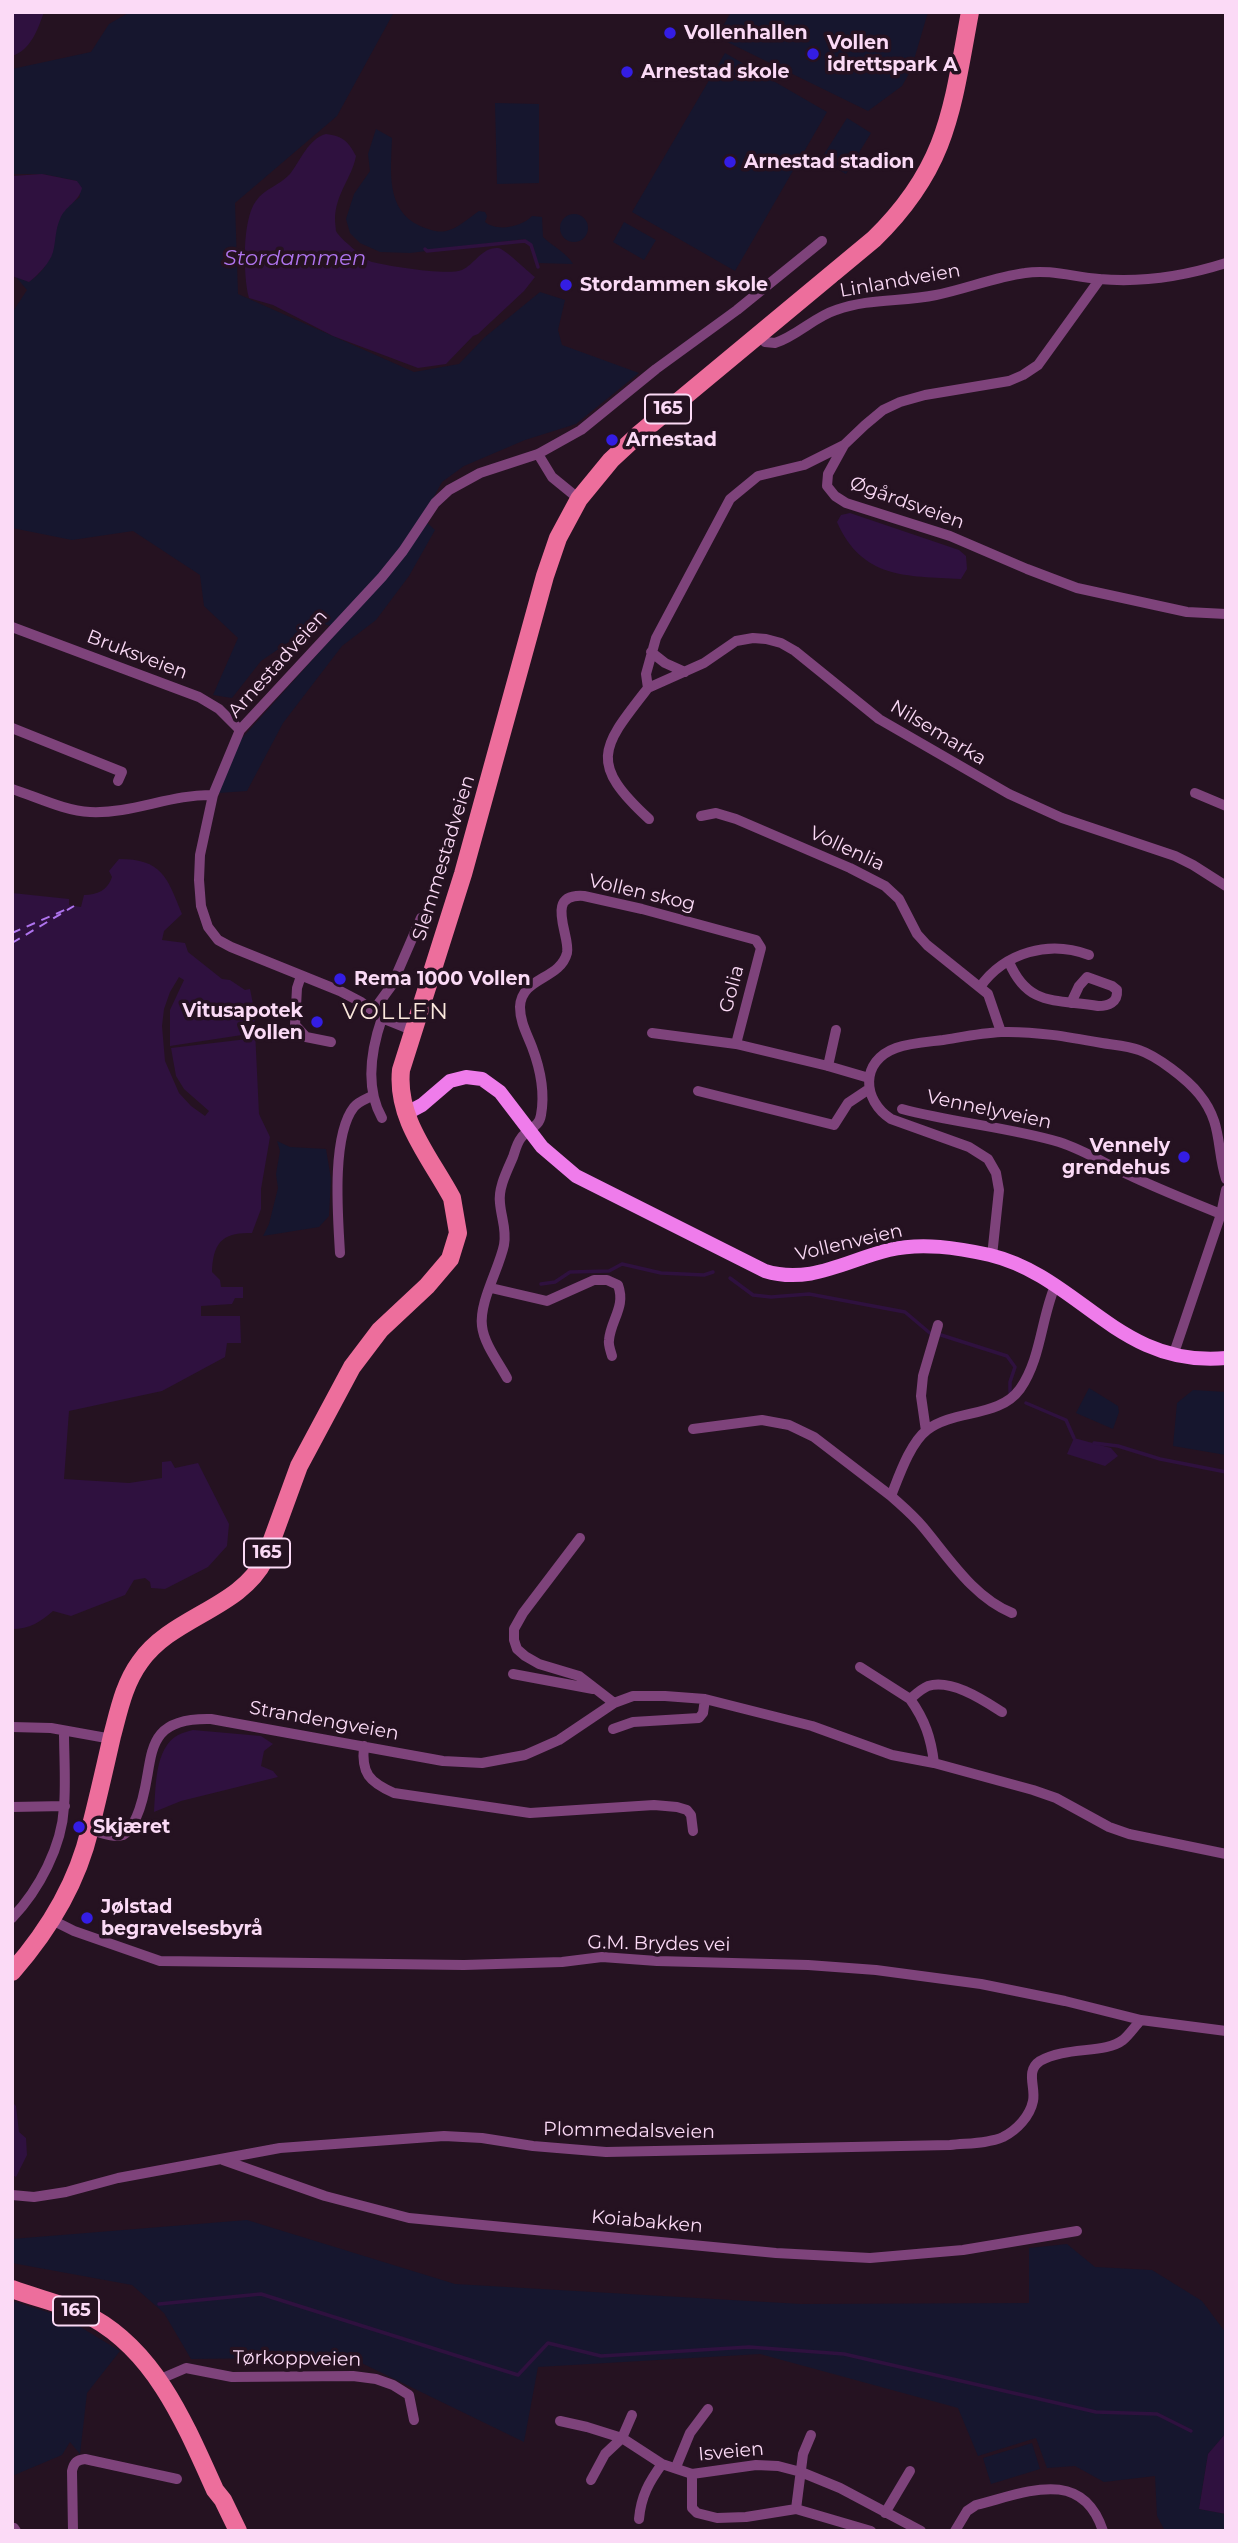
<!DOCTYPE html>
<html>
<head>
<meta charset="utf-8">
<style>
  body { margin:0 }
  #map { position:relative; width:1238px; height:2543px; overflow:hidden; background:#251221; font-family:Montserrat,sans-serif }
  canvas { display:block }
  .frame { position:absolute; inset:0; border:14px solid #fbdaf6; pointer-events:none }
</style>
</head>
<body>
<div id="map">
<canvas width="1238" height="2543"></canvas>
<div class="frame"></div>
</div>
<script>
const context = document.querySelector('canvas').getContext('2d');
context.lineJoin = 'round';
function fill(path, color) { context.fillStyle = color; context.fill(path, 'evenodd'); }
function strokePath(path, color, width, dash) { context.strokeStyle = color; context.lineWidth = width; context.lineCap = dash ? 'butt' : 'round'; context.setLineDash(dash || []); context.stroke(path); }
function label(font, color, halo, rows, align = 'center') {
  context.font = font + ' Montserrat,sans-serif'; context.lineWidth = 7; context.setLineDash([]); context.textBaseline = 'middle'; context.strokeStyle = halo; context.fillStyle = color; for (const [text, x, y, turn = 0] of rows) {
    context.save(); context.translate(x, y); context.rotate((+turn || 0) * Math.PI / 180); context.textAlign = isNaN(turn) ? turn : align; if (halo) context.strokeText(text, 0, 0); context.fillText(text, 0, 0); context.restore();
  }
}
fill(new Path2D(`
  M 130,12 L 394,12 L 337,116 L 235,203 L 238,294 L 414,372 L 459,364 L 485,337 L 540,292 L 565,300 L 558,330 L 562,345 L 639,373 L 576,424 L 525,440 L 464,466 L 442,482 L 422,518 L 435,530 L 409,576 L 376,620 L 342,646 L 283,723 L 247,791 L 218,793 L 235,746 L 340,629 L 318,622 L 261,661 L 232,698 L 213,695 L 238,638 L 204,606 L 200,575 L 133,531 L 72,540 L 12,528 L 12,313 L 27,290 L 16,277 L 29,282 C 59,261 47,244 60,217 C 65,208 72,203 80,197 L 77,181 L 43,174 L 12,174 L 12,69 L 91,52 L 109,24 Z
  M 731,12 L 928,12 L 911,70 L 902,86 L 868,111 L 717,37 Z
  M 725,53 L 827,112 L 735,271 L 632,212 Z
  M 495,103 L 539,104 L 539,183 L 497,184 Z
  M 847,118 L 871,133 L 846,174 L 821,159 Z
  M 376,129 L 392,138 C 391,170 385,210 420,226 C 428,229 437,233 446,231 C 457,229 470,217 479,211 L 485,212 L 487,216 L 485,222 C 497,232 522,227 532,216 L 542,217 L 543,237 C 552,246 567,253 573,264 L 537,263 L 533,246 L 525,239 L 410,253 L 380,252 L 360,243 L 350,233 L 346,219 L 354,194 L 370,171 L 368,154 Z
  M560 228a14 14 0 1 1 28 0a14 14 0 1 1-28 0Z
  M 624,222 L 656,240 L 644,260 L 613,242 Z
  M 277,1141 L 290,1147 L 326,1149 L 331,1179 L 329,1216 L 319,1227 L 263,1236 L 269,1224 L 278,1188 L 276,1174 L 280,1151 Z
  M 1089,1388 L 1118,1406 L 1119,1412 L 1113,1429 L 1076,1413 Z
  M 1193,1390 L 1226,1392 L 1226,1455 L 1173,1446 L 1177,1403 Z
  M 247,2220 L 455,2284 L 801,2304 L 1029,2303 L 1029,2248 L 1067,2244 L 1095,2267 L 1152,2270 L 1202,2301 L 1226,2333 L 1226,2433 L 1208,2454 L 1199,2509 L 1226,2514 L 1226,2531 L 1165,2531 L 1157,2516 L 1155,2476 L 1104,2482 L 1075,2466 L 1047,2468 L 1036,2438 L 978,2456 L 958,2408 L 760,2354 L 538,2367 L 524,2442 L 349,2357 L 191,2359 L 164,2313 L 132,2285 L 12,2263 L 12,2239 Z
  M 12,2301 L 64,2317 L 120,2351 L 87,2393 L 80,2454 L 70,2442 L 62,2455 L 12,2476 Z
  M 1032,2443 L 1040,2469 L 991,2484 L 983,2458 Z`), '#16162e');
fill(new Path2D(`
  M 12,12 L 44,12 C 38,29 31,50 12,56 Z
  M 326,134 C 343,136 348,141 356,156 C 352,178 335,194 335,220 C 335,222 336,230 336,231 C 339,238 366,260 372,262 C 388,266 448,276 462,270 C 475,264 482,247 498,248 C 504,248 527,271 535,277 L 524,291 L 478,334 L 473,336 L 446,364 L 418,368 L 333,336 L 273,305 L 249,298 C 243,276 242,219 256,201 C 264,189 280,185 290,174 C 301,160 308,139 326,134 Z
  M 42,174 L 77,181 L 82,188 C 79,202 65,206 60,219 C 55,230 56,241 53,252 C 50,263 38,275 29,282 L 12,276 L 12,176 Z
  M 850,513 L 959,550 L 966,556 L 967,569 L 961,579 C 906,576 862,579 837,522 L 841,515 Z
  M 119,859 C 162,859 167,877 182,914 L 164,931 L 162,940 L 185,943 L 188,952 L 222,979 L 230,980 L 245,990 L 250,989 L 254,1009 L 259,1114 L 270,1137 L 261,1189 L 261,1209 L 252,1233 C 222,1232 213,1243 212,1272 L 220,1280 L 221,1287 L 243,1287 L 243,1298 L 235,1298 L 232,1304 L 201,1306 L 201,1316 L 240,1316 L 241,1343 L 227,1343 L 225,1357 L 162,1391 L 69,1411 L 64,1479 L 129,1483 L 162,1478 L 162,1462 L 171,1461 L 175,1468 L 198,1463 L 229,1524 L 227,1546 L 208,1567 L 165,1589 L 151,1588 L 150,1582 L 145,1578 L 134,1580 L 125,1595 L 71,1616 L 53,1611 C 40,1622 30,1629 12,1629 L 12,893 L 69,899 L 69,905 L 81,907 L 84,895 C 97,895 108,890 112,877 L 109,871 Z
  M 1074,1438 L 1111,1448 L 1118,1456 L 1105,1466 L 1067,1454 Z
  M 193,1730 L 261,1736 L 273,1744 L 264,1751 L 261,1766 L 273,1771 L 278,1777 L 181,1801 L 154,1812 C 156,1789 154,1748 178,1735 C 182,1733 188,1731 193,1730 Z
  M 12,2102 L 16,2106 L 19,2132 L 26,2138 L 27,2155 L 16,2177 L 12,2175 Z
  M 1226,2433 L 1226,2514 L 1199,2509 L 1208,2454 Z`), '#2f113f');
fill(new Path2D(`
  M 179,977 L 184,980 L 170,1010 L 170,1046 L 255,1033 L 256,1038 L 171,1048 L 176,1076 L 184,1089 L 209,1111 L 205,1116 L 191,1106 L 179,1093 L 165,1061 L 162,1026 L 164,1009 L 170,992 Z`), '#251221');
strokePath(new Path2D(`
  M 425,249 L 427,251 L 525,241 L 531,245 L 538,267
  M 730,1278 L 753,1295 L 771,1297 L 809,1294 L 905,1312 L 931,1334
  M 541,1284 L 555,1282 L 570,1272 L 609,1271 L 622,1264 L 661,1273 L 704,1275 L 713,1272
  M 941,1335 L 1007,1356 L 1015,1367 L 1010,1382 L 1010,1392
  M 1026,1403 L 1066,1420 L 1074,1438
  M 1094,1443 L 1118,1446 L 1160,1459 L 1226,1472
  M 159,2304 L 261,2294 L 518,2375 L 548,2343 L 601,2356 L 749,2347 L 844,2354 L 1096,2412 L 1157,2414 L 1191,2431`), '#2f113f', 3.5);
strokePath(new Path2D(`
  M 12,933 L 67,909
  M 12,943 L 74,906`), '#af74ee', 2, [9, 7]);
strokePath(new Path2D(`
  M 1100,279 L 1038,365 L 1023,375 L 1009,381 L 925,395 L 900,402 L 883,410 L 865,425 L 844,445 L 828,474 L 827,486 L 835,496 L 846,503 L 950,536 L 1027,569 L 1077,588 L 1187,612 L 1226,614
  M 758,334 L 765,342 L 775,343 C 797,336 814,317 836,310 C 869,298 902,302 936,295 C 966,289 995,277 1025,273 C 1050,269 1074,277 1099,279 C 1142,283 1185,276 1226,263
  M 538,454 L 552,477 L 579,499
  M 12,627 L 199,697 L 219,709 L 240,730
  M 651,652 L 665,663 L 685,672
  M 648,688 L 704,663 L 736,641 L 753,638 L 766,639 L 781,643 L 795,651 L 879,719 L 1009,794 L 1062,818 L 1175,856 L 1193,865 L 1226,886
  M 12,728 L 122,772 L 118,781
  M 12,789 C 37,797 65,811 90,812 C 132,814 171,794 213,795
  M 1195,793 L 1226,806
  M 701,816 L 716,813 L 736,819 L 850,868 L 885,886 L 899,899 L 917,934 L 927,945 L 988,994 L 1001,1032
  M 649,819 C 587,762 602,747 648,688 L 646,674 L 656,638 L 730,499 L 758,476 L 804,465 L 844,445
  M 1009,962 C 1028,1007 1056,999 1098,1006 C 1108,1006 1118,1003 1117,990 L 1112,986 L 1087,977 L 1079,986 L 1071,1003
  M 301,976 L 297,988 L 295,1025 L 306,1037 L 331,1042
  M 980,987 C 1005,952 1049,940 1089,955
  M 373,1011 L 392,985 L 421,918
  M 382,1018 C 371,1050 365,1088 382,1118
  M 412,1030 L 382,1018 L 361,1002 L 340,991 L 231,947 L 218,940 L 208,927 L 201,906 L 199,880 L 200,855 L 213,795 L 240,730 L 382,577 L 403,551 L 435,503 L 449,490 L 480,473 L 538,454 L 581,430 L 656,369 L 737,310 L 822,241
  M 652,1033 L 736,1044 L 828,1066 L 869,1078
  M 828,1066 L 836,1030
  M 698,1091 L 834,1125 L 848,1103 L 869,1089
  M 902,1109 C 954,1123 1008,1127 1059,1142 C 1084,1150 1104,1163 1127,1174 C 1158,1189 1189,1201 1221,1214
  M 340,1253 C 338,1218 331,1136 354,1107 C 358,1102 366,1099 372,1096
  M 992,1256 L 999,1190 L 996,1173 L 988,1159 L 969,1147 L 891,1119 C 862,1100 860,1061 896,1048 C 910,1043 927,1042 943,1040 C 962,1037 982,1033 1001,1032 C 1035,1031 1069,1037 1102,1043 C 1114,1045 1128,1046 1139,1050 C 1157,1056 1187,1079 1199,1094 C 1223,1123 1216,1148 1226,1179
  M 491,1288 L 547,1301 L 594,1280 L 607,1280 L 618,1285 C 626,1307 611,1319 609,1340 C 608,1345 611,1352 612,1356
  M 1174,1353 L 1221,1214 L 1226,1190
  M 507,1378 C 499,1363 484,1344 482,1326 C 479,1302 499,1269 504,1245 C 507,1230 501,1217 500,1203 C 498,1188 507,1171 513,1157 C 515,1151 517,1143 521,1138 C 528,1128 539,1128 541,1115 C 545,1093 540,1068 532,1047 C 527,1034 520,1022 520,1007 C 521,977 560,980 567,953 C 571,936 543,893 584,896 L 642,909 L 756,940 L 761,948 L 736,1044
  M 693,1429 L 762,1420 L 789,1425 L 814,1437 L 891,1496
  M 926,1431 L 921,1396 L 923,1376 L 938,1325
  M 580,1538 L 523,1613 L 514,1629 L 514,1640 L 517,1649 L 525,1656 L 539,1664 L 579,1676 L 614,1703
  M 1012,1613 C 973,1597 949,1558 923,1527 C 913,1515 902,1506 891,1496 C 899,1476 910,1443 927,1430 C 955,1409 999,1418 1020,1389 C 1041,1359 1041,1319 1055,1286
  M 860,1667 L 910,1699
  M 513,1674 L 593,1689
  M 12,1727 L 51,1728 L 112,1739
  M 613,1729 L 633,1722 L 699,1718 L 703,1713 L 705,1699
  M 364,1746 C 361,1773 369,1782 394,1793 L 530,1813 L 654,1805 L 677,1807 L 687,1810 L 691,1815 L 693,1831
  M 934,1763 C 931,1738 925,1720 910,1699 C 916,1694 921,1689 928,1686 C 952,1679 983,1700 1002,1712
  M 12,1807 L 65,1806
  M 90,1830 C 99,1832 114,1838 123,1835 C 129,1832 133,1824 136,1818 C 159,1768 133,1717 211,1719 L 443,1761 L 482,1763 L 525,1755 L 559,1740 L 614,1703 L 633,1696 L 665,1696 L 705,1699 L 812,1726 L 892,1755 L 934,1763 L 1033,1790 L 1056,1798 L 1109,1827 L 1129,1834 L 1226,1854
  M 12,1918 C 39,1890 62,1846 64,1807 C 66,1782 64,1756 64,1731
  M 52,1920 L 74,1931 L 160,1961 L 464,1965 L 562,1962 L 602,1957 L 657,1961 L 808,1965 L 876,1970 L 981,1984 L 1065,2001 L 1141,2020 L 1226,2031
  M 223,2160 L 325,2196 L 409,2218 L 776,2253 L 870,2258 L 963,2250 L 1077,2231
  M 12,2195 L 34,2197 L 66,2192 L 118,2178 L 280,2148 L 444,2136 L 482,2138 L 533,2146 L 606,2152 L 950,2145 C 967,2143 987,2144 1003,2137 C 1017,2130 1030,2116 1033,2101 C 1036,2087 1025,2071 1040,2061 C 1066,2046 1105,2054 1123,2040 C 1130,2034 1135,2026 1141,2020
  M 158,2380 L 186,2368 L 232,2377 L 353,2376 L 376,2379 L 393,2385 L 409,2395 L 414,2420
  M 560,2421 L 587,2427 L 622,2438 L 662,2464 L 692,2474 L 756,2465 L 778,2466 L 801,2472 L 840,2488 L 921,2531
  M 676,2467 L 690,2433 L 708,2409
  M 692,2474 L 692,2508 L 697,2513 L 717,2518 L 746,2517 L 796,2509 L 871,2531
  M 591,2480 L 605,2454 L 622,2438 L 632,2415
  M 796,2509 L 803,2454 L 811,2435
  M 885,2513 L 910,2471
  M 639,2519 C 641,2496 649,2482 662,2464
  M 14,2528 L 16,2531
  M 73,2531 L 72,2471 C 74,2462 77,2460 85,2459 L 177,2479
  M 955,2531 L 967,2511 L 976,2505 C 1025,2493 1082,2466 1103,2531`), '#7e437b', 10);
strokePath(new Path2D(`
  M 405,1114 L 422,1105 L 450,1081 L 466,1077 L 482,1079 L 500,1092 L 542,1147 L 576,1176 L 765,1271 C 810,1285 847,1260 889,1250 C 922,1242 958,1248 990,1255 C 1080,1277 1119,1368 1226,1358`), '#ef7ceb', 14);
strokePath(new Path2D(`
  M 12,1972 C 49,1930 77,1884 90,1829 C 98,1798 105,1767 112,1736 C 119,1710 124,1684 140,1662 C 172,1616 240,1609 265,1559 L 299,1466 L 352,1367 L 380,1330 L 427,1286 L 450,1259 L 458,1233 L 452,1198 C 430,1157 396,1119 401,1070 L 463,874 L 545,576 L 558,538 L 579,499 L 611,460 L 638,435 L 874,239 C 948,167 952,109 970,12
  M 12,2289 C 39,2299 68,2305 93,2318 C 157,2354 186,2426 215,2490 L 223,2500 L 238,2531`), '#ed6e9c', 18);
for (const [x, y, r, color] of [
  [670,33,7,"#341de4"],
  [813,54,7,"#341de4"],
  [627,72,7,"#341de4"],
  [730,162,7,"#341de4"],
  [566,285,7,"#341de4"],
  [612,440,7,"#341de4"],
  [340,979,7,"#341de4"],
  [317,1022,7,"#341de4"],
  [1184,1157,7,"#341de4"],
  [79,1827,7,"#341de4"],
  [87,1918,7,"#341de4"]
]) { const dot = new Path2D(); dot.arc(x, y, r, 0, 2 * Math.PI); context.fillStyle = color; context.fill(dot); strokePath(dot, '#251221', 2.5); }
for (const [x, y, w] of [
  [668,409,46],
  [267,1553,46],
  [76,2311,46]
]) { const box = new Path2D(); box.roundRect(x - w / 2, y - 14.5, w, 29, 5); context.fillStyle = '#251221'; context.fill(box); strokePath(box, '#fbdaf6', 2); }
label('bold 18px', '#fbdaf6', null, [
  ["165",668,409],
  ["165",267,1553],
  ["165",76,2311]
]);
label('bold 19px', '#fbdaf6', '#251221', [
  ["Vollenhallen",684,33],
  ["Vollen",827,43],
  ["idrettspark A",827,65],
  ["Arnestad skole",641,72],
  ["Arnestad stadion",744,162],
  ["Stordammen skole",580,285],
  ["Arnestad",626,440],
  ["Rema 1000 Vollen",354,979],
  ["Vitusapotek",303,1011,"right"],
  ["Vollen",303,1033,"right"],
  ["Vennely",1170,1146,"right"],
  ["grendehus",1170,1168,"right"],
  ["Skjæret",93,1827],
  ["Jølstad",101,1907],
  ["begravelsesbyrå",101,1929]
], 'left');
label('19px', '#fbdaf6', '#251221', [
  ["Linlandveien",900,281,-10],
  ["Øgårdsveien",907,503,20],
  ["Bruksveien",137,655,21],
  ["Arnestadveien",278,664,-48],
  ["Nilsemarka",938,733,31],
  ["Vollenlia",847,849,25],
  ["Slemmestadveien",444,858,-73],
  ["Vollen skog",642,893,13],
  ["Golia",732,989,-75],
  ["Vennelyveien",989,1110,12],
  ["Vollenveien",849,1243,-13],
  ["Strandengveien",324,1721,10],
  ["G.M. Brydes vei",659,1944,1],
  ["Plommedalsveien",629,2131,1],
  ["Koiabakken",647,2222,5],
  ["Tørkoppveien",297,2359,1],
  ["Isveien",731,2452,-5]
]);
label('italic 21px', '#af74ee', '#251221', [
  ["Stordammen",295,259]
]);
context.letterSpacing = '2px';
label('23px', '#fbe8dc', '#251221', [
  ["VOLLEN",396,1012]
]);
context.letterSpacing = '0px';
</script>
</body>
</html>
